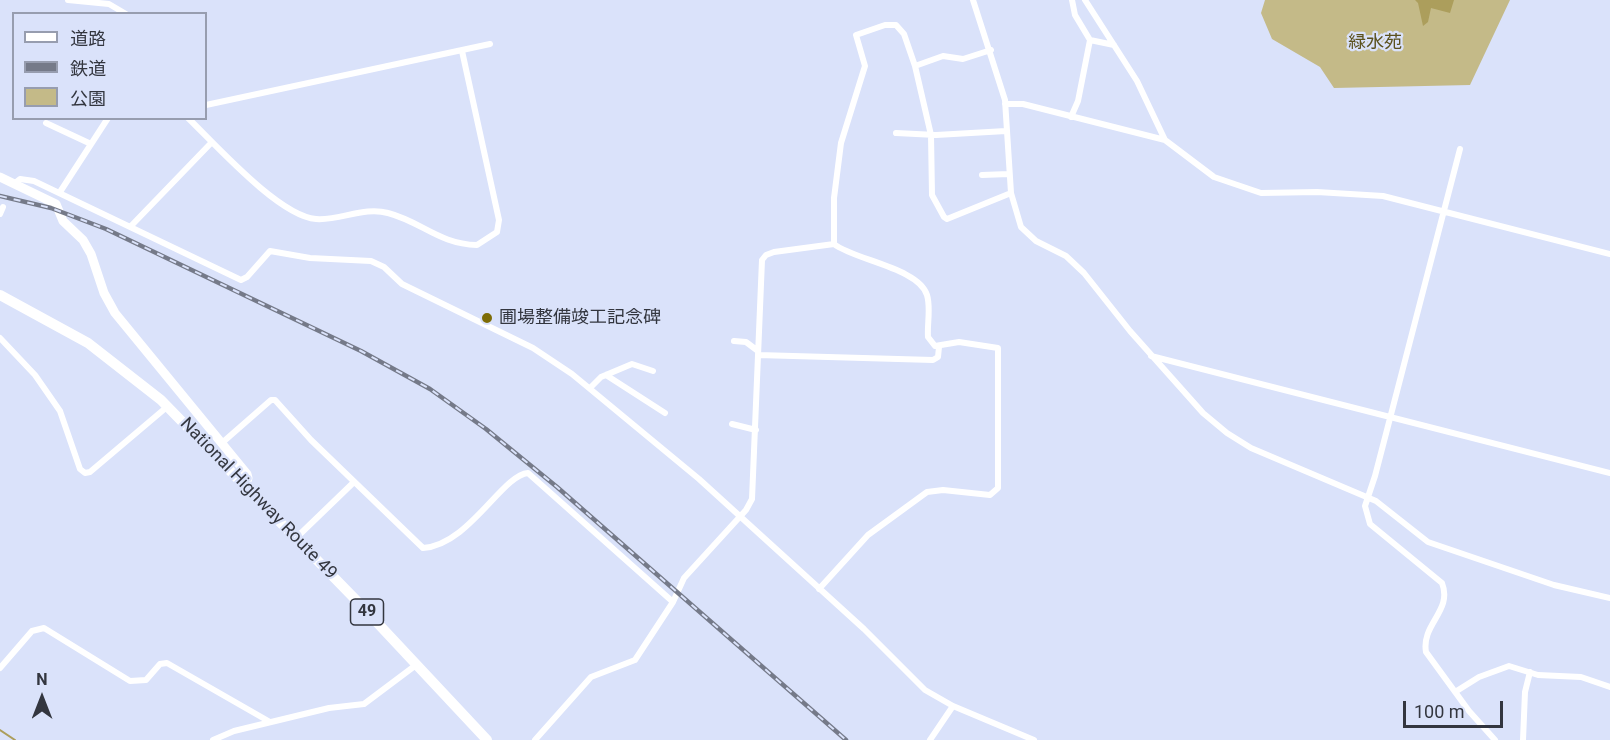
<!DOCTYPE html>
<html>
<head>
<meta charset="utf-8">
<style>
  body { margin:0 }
  #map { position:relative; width:1610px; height:740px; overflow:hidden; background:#dae2fa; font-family:Roboto,"Noto Sans JP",sans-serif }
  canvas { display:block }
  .legend { position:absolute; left:12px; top:12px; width:195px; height:108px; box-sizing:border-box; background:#dae2fa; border:2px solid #979daf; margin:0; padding:8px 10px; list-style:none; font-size:18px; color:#33363f }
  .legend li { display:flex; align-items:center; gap:12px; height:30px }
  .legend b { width:30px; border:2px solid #979daf }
  .north { position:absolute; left:12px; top:668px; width:60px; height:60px; -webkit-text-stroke:4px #dae2fa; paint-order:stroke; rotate:0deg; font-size:16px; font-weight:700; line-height:24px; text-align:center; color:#33363f }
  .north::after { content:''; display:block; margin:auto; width:21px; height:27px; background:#33363f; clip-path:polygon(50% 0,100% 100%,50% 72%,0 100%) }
  .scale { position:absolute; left:1403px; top:701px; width:100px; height:27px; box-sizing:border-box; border:3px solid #33363f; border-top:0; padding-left:8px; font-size:18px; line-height:21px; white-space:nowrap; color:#33363f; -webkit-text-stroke:4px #dae2fa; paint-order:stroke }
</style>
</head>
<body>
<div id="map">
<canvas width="1610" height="740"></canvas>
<ul class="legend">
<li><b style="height:8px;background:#fff"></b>道路</li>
<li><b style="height:8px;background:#757a89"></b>鉄道</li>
<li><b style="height:16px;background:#c4ba88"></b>公園</li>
</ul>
<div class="north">N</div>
<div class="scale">100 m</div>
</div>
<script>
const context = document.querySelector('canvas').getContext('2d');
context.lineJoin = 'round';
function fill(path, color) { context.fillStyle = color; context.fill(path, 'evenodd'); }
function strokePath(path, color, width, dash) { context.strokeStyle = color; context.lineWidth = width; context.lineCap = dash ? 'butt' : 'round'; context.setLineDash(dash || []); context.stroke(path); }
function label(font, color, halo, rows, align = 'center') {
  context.font = font + ' Roboto,"Noto Sans JP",sans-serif'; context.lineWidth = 4.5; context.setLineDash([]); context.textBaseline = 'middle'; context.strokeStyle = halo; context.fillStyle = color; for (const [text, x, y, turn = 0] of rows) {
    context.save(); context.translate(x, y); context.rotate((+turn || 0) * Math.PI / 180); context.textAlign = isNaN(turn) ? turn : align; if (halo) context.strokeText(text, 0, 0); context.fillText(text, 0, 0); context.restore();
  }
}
fill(new Path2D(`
  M 1265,0 L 1510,0 L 1470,85 L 1334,88 L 1320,67 L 1272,39 L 1261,13 Z`), '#c4ba88');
fill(new Path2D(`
  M 1415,0 L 1454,0 L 1450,13 L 1431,8 L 1428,22 L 1423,26 L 1418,3 Z`), '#ac9e5c');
strokePath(new Path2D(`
  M 0,730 L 15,740`), '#ac9e5c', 2);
strokePath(new Path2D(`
  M 68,0 L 109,4 L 126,14
  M 973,0 L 1005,100 L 1011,193 L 1021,227 L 1036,241 L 1066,256 L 1084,273 L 1130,331 L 1203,413 L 1227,433 L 1251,448 L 1376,501 L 1428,542 L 1554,585 L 1610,598
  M 1085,0 L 1137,81 L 1165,140 L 1214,177 L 1261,193 L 1317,192 L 1383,196 L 1610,254
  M 1090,40 L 1114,45
  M 915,66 L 931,135 L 932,195 L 944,217 L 947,219 L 1011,193
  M 1005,104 L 1023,104 L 1165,140
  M 206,105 L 490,44
  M 1071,117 L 1078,101 L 1090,40 L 1075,15 L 1072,0
  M 188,118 C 216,145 279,216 316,219 C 340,221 364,206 388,213 C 422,222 439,244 477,245 L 497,232 L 499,220 L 462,51
  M 46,123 L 91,144
  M 896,133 L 936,135 L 1006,131
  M 1460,149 L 1375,476 L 1365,506 L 1370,524 L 1442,583 C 1453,611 1421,624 1426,652 L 1469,711 L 1495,740
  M 982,175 L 1009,174
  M 15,183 L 20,179 L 34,181 L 241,280 L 247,277 L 270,251 L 310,258 L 371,261 L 384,267 L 402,284 L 533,348 L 572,374 L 699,479 L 864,629 L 925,690 L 953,706 L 1034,740
  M 60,192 L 108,118
  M 0,214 L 3,207
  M 131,226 L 212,142
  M 0,338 L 35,375 L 60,411 L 80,469 L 85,473 L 90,472 L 168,406
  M 734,341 L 746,342 L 758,351
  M 758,355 L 933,360 L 938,357 L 939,347
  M 1151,356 L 1610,473
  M 606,375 L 665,413
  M 590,388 L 601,377 L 632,364 L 653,371
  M 732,424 L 756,430
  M 223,442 L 271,400 L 275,400 L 311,440 L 423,548 C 469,545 502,475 528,473 L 673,602
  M 296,538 L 354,482
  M 819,589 L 868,535 L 927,492 L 943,490 L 990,495 L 998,488 L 998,348 L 959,342 L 935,346 L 928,337 C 927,324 931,308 927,295 C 919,268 854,260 834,244
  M 0,668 L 32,631 L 44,628 L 130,681 L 146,680 L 160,664 L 167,663 L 270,722
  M 1455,692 L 1479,677 L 1509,666 L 1538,675 L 1581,677 L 1610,687
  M 213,740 L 234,731 L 329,708 L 364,704 L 416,665
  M 535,740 L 591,677 L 635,660 L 673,602 L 684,578 L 746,510 L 752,499 L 762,260 L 766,255 L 774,252 L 834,244 L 834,198 L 841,143 L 865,66 L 856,35 L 885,25 L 896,25 L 904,34 L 915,66 L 943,56 L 963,59 L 991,50
  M 930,740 L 953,706
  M 1523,740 L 1525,692 L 1530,672`), '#fff', 6);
strokePath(new Path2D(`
  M 0,177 L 56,204 L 63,221 L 83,240 L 91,254 L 104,293 L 115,313 L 247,474 L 248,478 L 245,487`), '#fff', 9);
strokePath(new Path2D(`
  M 0,295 L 88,343 L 161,400 L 355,599 L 487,740`), '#fff', 10);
const rail = new Path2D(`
  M 0,196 L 51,208 L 106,229 L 361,351 L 430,389 L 486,429 L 557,487 L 846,740`);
strokePath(rail, '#757a89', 4.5);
strokePath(rail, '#dae2fa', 2, [7]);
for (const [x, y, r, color] of [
  [487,318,6,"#7d6c06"]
]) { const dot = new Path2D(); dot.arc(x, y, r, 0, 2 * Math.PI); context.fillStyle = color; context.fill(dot); strokePath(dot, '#dae2fa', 2); }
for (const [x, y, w] of [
  [367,612,33]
]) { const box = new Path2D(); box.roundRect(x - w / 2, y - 13, w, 26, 4.5); context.fillStyle = '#dae2fa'; context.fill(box); strokePath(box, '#33363f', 1.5); }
label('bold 16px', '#33363f', null, [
  ["49",367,612]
]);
label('18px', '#5b511e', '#dae2fa', [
  ["緑水苑",1375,43]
]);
label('18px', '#33363f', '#dae2fa', [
  ["圃場整備竣工記念碑",499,318]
], 'left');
label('18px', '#33363f', '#dae2fa', [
  ["National Highway Route 49",258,499,46]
]);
</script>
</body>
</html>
